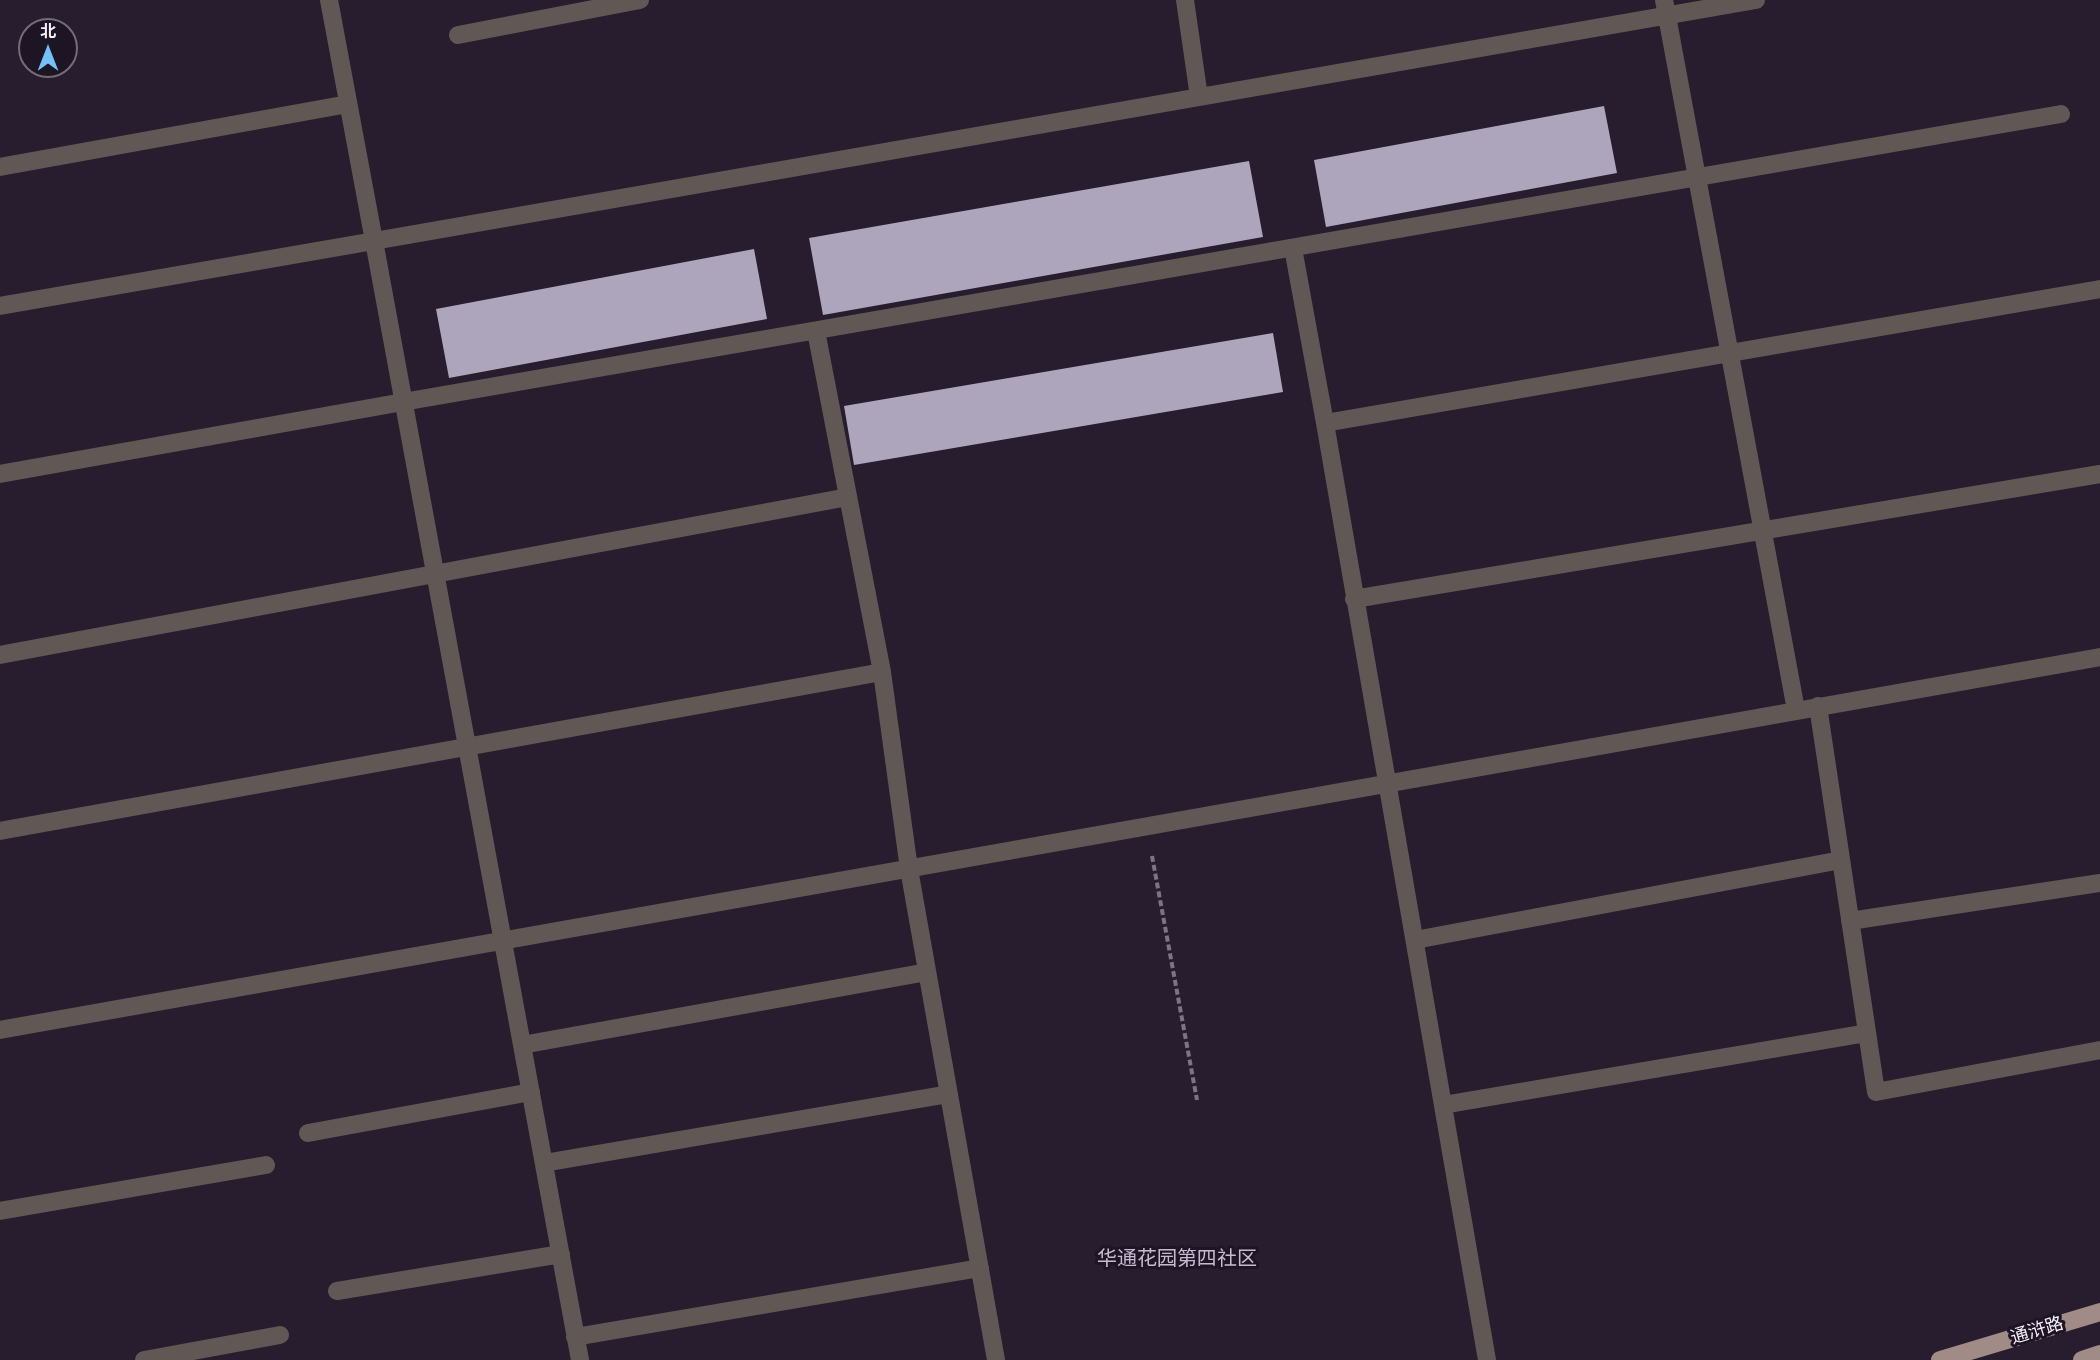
<!DOCTYPE html>
<html>
<head>
<meta charset="utf-8">
<style>
  body { margin:0 }
  #map { position:relative; width:2100px; height:1360px; overflow:hidden; background:#271d2e; font-family:Rubik,"Noto Sans SC",sans-serif }
  canvas { display:block }
  .north { position:absolute; left:18px; top:18px; width:60px; height:60px; box-sizing:border-box; background:#1d1424; border:2px solid #746c7a; border-radius:50%; rotate:0deg; font-size:16px; font-weight:700; line-height:24px; text-align:center; color:#f6f0fc }
  .north::after { content:''; display:block; margin:auto; width:21px; height:27px; background:#73c1f6; clip-path:polygon(50% 0,100% 100%,50% 72%,0 100%) }
</style>
</head>
<body>
<div id="map">
<canvas width="2100" height="1360"></canvas>
<div class="north">北</div>
</div>
<script>
const context = document.querySelector('canvas').getContext('2d');
context.lineJoin = 'round';
function fill(path, color) { context.fillStyle = color; context.fill(path, 'evenodd'); }
function strokePath(path, color, width, dash) { context.strokeStyle = color; context.lineWidth = width; context.lineCap = dash ? 'butt' : 'round'; context.setLineDash(dash || []); context.stroke(path); }
function label(font, color, halo, rows, align = 'center') {
  context.font = font + ' Rubik,"Noto Sans SC",sans-serif'; context.lineWidth = 6; context.setLineDash([]); context.textBaseline = 'middle'; context.strokeStyle = halo; context.fillStyle = color; for (const [text, x, y, turn = 0] of rows) {
    context.save(); context.translate(x, y); context.rotate((+turn || 0) * Math.PI / 180); context.textAlign = isNaN(turn) ? turn : align; if (halo) context.strokeText(text, 0, 0); context.fillText(text, 0, 0); context.restore();
  }
}
fill(new Path2D(`
  M 1604,106 L 1617,173 L 1326,227 L 1314,160 Z
  M 1249,161 L 1263,237 L 823,315 L 809,238 Z
  M 754,249 L 767,319 L 449,378 L 436,309 Z
  M 1273,333 L 1283,392 L 854,465 L 844,406 Z`), '#aca5bc');
strokePath(new Path2D(`
  M 1152,856 L 1197,1100`), '#7c7483', 4, [6, 3]);
strokePath(new Path2D(`
  M 1185,0 L 1199,97
  M 1664,0 L 1796,710
  M 458,35 L 640,0
  M 0,167 L 348,104
  M 1293,248 L 1325,423 L 1487,1360
  M 0,306 L 374,241 L 329,0
  M 816,331 L 882,672 L 909,869 L 996,1360
  M 1325,423 L 2100,289
  M 0,474 L 403,402 L 2061,114
  M 1354,599 L 2100,474
  M 0,655 L 848,497
  M 1818,706 L 1876,1092 L 2100,1050
  M 0,831 L 882,672
  M 1850,921 L 2100,883
  M 1415,940 L 1841,860
  M 0,1030 L 2100,657
  M 522,1045 L 927,972
  M 1443,1105 L 1867,1033
  M 308,1133 L 531,1092
  M 544,1163 L 949,1094
  M 0,1211 L 266,1165
  M 337,1291 L 561,1254
  M 575,1337 L 980,1268
  M 144,1360 L 280,1335
  M 580,1360 L 374,241 L 1756,0`), '#615754', 18);
strokePath(new Path2D(`
  M 1940,1360 L 2100,1312
  M 2082,1360 L 2100,1354`), '#a18b86', 18);
label('18px', '#f6f0fc', '#1d1424', [
  ["通浒路",2037,1331,-17]
]);
label('20px', '#c6bad0', '#1d1424', [
  ["华通花园第四社区",1177,1259]
]);
</script>
</body>
</html>
